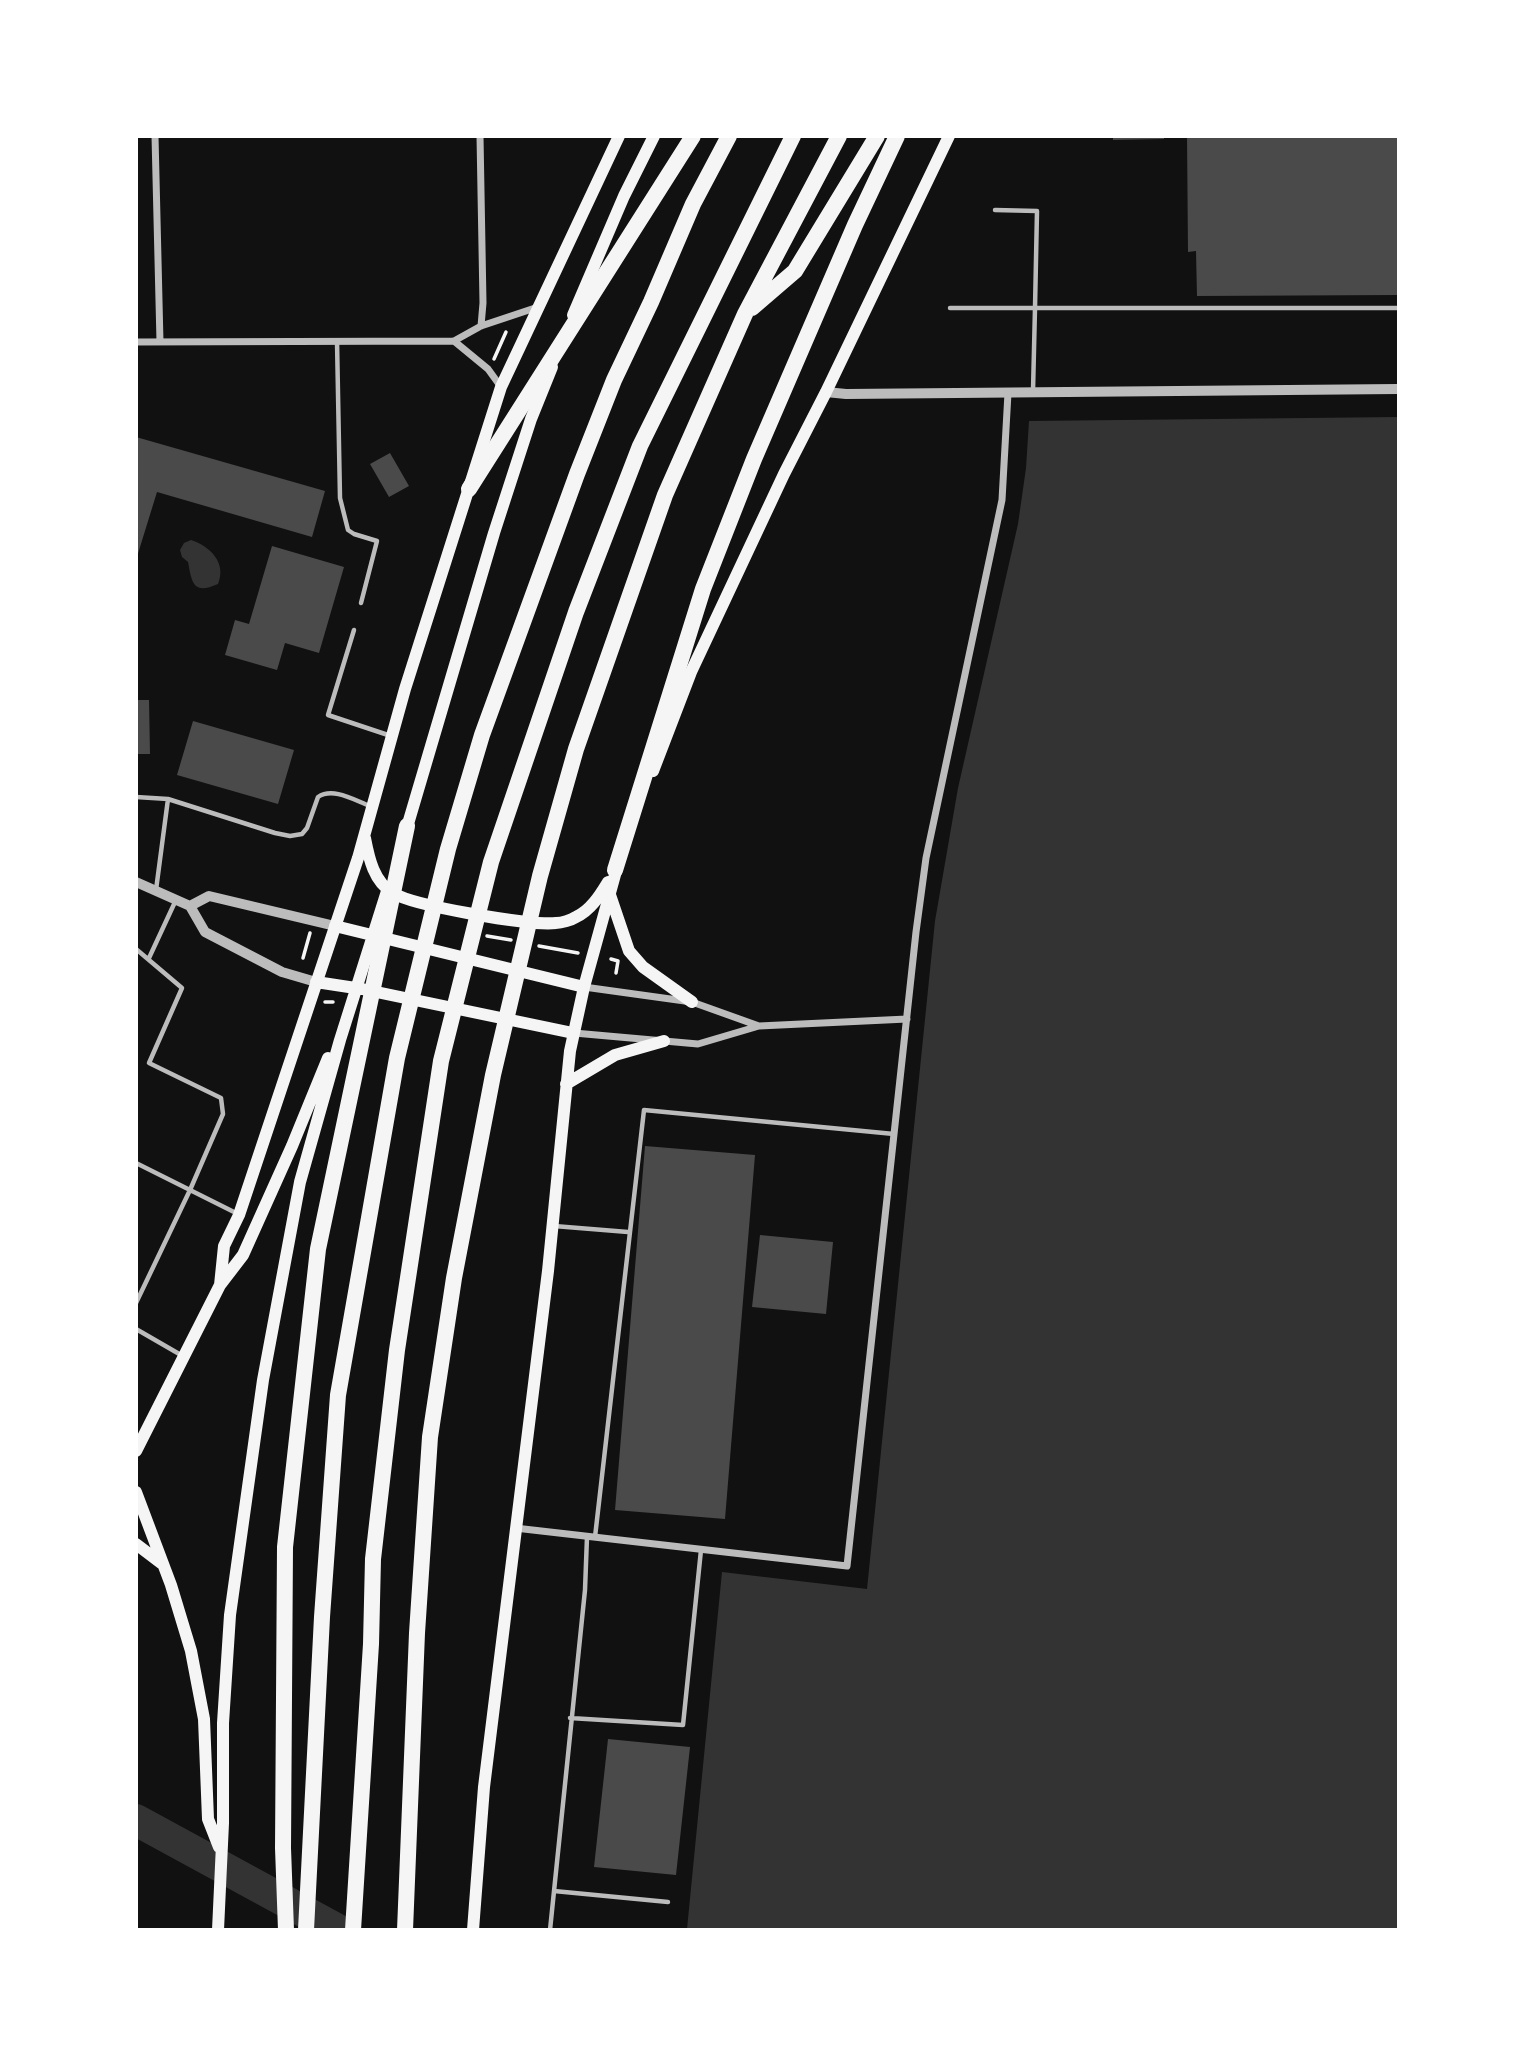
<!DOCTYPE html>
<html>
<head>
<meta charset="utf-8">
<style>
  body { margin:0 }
  #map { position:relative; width:1535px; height:2066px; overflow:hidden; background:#111; font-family:"Alegreya Sans",sans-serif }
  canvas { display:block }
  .frame { position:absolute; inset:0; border:138px solid #fff; pointer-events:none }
</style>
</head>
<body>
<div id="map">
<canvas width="1535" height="2066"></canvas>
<div class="frame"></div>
</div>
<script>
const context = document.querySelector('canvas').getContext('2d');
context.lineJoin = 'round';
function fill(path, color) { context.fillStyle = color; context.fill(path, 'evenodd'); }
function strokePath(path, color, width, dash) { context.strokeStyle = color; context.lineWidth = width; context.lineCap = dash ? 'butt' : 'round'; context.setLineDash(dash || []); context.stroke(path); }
fill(new Path2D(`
  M 1398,417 L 1398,1929 L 687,1929 L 722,1572 L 867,1589 L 935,921 L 958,788 L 1018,524 L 1026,468 L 1029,421 Z
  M 191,540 C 210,546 227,563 218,584 C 193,595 192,583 188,562 L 182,557 L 180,550 L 184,543 Z`), '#333');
strokePath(new Path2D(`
  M 136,1820 L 338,1930`), '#333', 32);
fill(new Path2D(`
  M 1113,136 L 1164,136 L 1164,139 L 1113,140 Z
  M 1187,136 L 1398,136 L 1398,295 L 1197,296 L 1196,251 L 1188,252 Z
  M 136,437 L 325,491 L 312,537 L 157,492 L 136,560 Z
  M 390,453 L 409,486 L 389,497 L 370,464 Z
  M 272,546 L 344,567 L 319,653 L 285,643 L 277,670 L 225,655 L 235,620 L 249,624 Z
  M 136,700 L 149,700 L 150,754 L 136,754 Z
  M 193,721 L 294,750 L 278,804 L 177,775 Z
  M 645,1146 L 755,1155 L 725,1519 L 615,1510 Z
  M 760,1235 L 833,1242 L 826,1314 L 752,1307 Z
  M 608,1739 L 690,1747 L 676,1875 L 594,1867 Z`), '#4a4a4a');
strokePath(new Path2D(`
  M 494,359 L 506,332
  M 487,936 L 511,940
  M 539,946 L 578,953
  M 303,958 L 310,933
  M 611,959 L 618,961
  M 616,973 L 618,961
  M 325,1002 L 333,1002`), '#f5f5f5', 3.5);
strokePath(new Path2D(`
  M 950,308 L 1035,308 L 1037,211 L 995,210
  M 337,341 L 340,498 L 348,530 L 354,534 L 377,541 L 361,603
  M 1033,391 L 1035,308 L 1398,308
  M 354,630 L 328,715 L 391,736
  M 136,797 L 168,799 L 275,833 L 290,836 L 302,834 L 307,828 L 318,797 C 333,787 354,800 370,806
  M 156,890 L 168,799
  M 136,949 L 182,988 L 149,1063 L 221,1098 L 223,1114 L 190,1190 L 136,1303
  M 149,958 L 175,902
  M 136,1163 L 236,1213
  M 554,1226 L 628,1232
  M 136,1329 L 181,1355
  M 595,1537 L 644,1110 L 894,1134
  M 570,1718 L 683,1725 L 701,1550
  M 554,1891 L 668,1902
  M 550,1930 L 585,1590 L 587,1537`), '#bcbcbc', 4.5);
strokePath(new Path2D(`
  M 155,136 L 160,342
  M 480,136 L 483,303 L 481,326
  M 454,341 L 488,369 L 501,387
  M 136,342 L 454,341 L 481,326 L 538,307
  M 584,987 L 692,1002 L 759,1026
  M 574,1033 L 698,1044 L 759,1026 L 907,1019
  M 515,1528 L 847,1566 L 916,932 L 926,858 L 1002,500 L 1008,393`), '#bcbcbc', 7);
strokePath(new Path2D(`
  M 826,392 L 846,394 L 1398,389
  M 136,882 L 190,906 L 205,932 L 282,972 L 316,982
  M 190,906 L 209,896 L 335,926`), '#bcbcbc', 10);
strokePath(new Path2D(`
  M 573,315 L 624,196 L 654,136
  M 653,771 L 691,672 L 784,474 L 826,392 L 949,136
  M 405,834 L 494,533 L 531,419 L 552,367
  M 365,838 C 369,859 374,882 393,893 C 414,906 530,926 556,923 C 562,923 571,920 576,917 C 591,910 600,895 608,882
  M 609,892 L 629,951 L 643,967 L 692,1002
  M 335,926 L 584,987
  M 316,982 L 362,989 L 573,1033
  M 566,1084 L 615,1055 L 664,1041
  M 220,1285 L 224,1246 L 239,1215 L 358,858 L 405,689 L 501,387 L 619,136
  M 136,1451 L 220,1285 L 243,1255 L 292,1146 L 328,1058
  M 136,1492 L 171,1585 L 191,1651 L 204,1719 L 208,1819 L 219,1847
  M 136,1544 L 161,1563
  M 218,1930 L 223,1823 L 223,1723 L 230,1615 L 263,1380 L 300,1182 L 340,1040 L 387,891
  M 473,1930 L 484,1787 L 548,1271 L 570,1051 L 584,987 L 618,864`), '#f5f5f5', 12);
strokePath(new Path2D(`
  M 752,308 L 795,271 L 877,136
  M 469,489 L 693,136
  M 615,870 L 703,589 L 754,459 L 855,225 L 897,136
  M 286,1930 L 283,1848 L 285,1547 L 318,1249 L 407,826
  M 306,1930 L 322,1617 L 338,1395 L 397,1058 L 448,849 L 482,735 L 577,474 L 614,380 L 651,302 L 693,204 L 729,136
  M 353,1930 L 371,1644 L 373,1559 L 397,1350 L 441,1061 L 491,862 L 576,612 L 640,446 L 793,136
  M 405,1930 L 417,1633 L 430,1437 L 454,1278 L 493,1075 L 540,876 L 576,749 L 665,495 L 745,314 L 839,136`), '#f5f5f5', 16);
</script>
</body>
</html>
